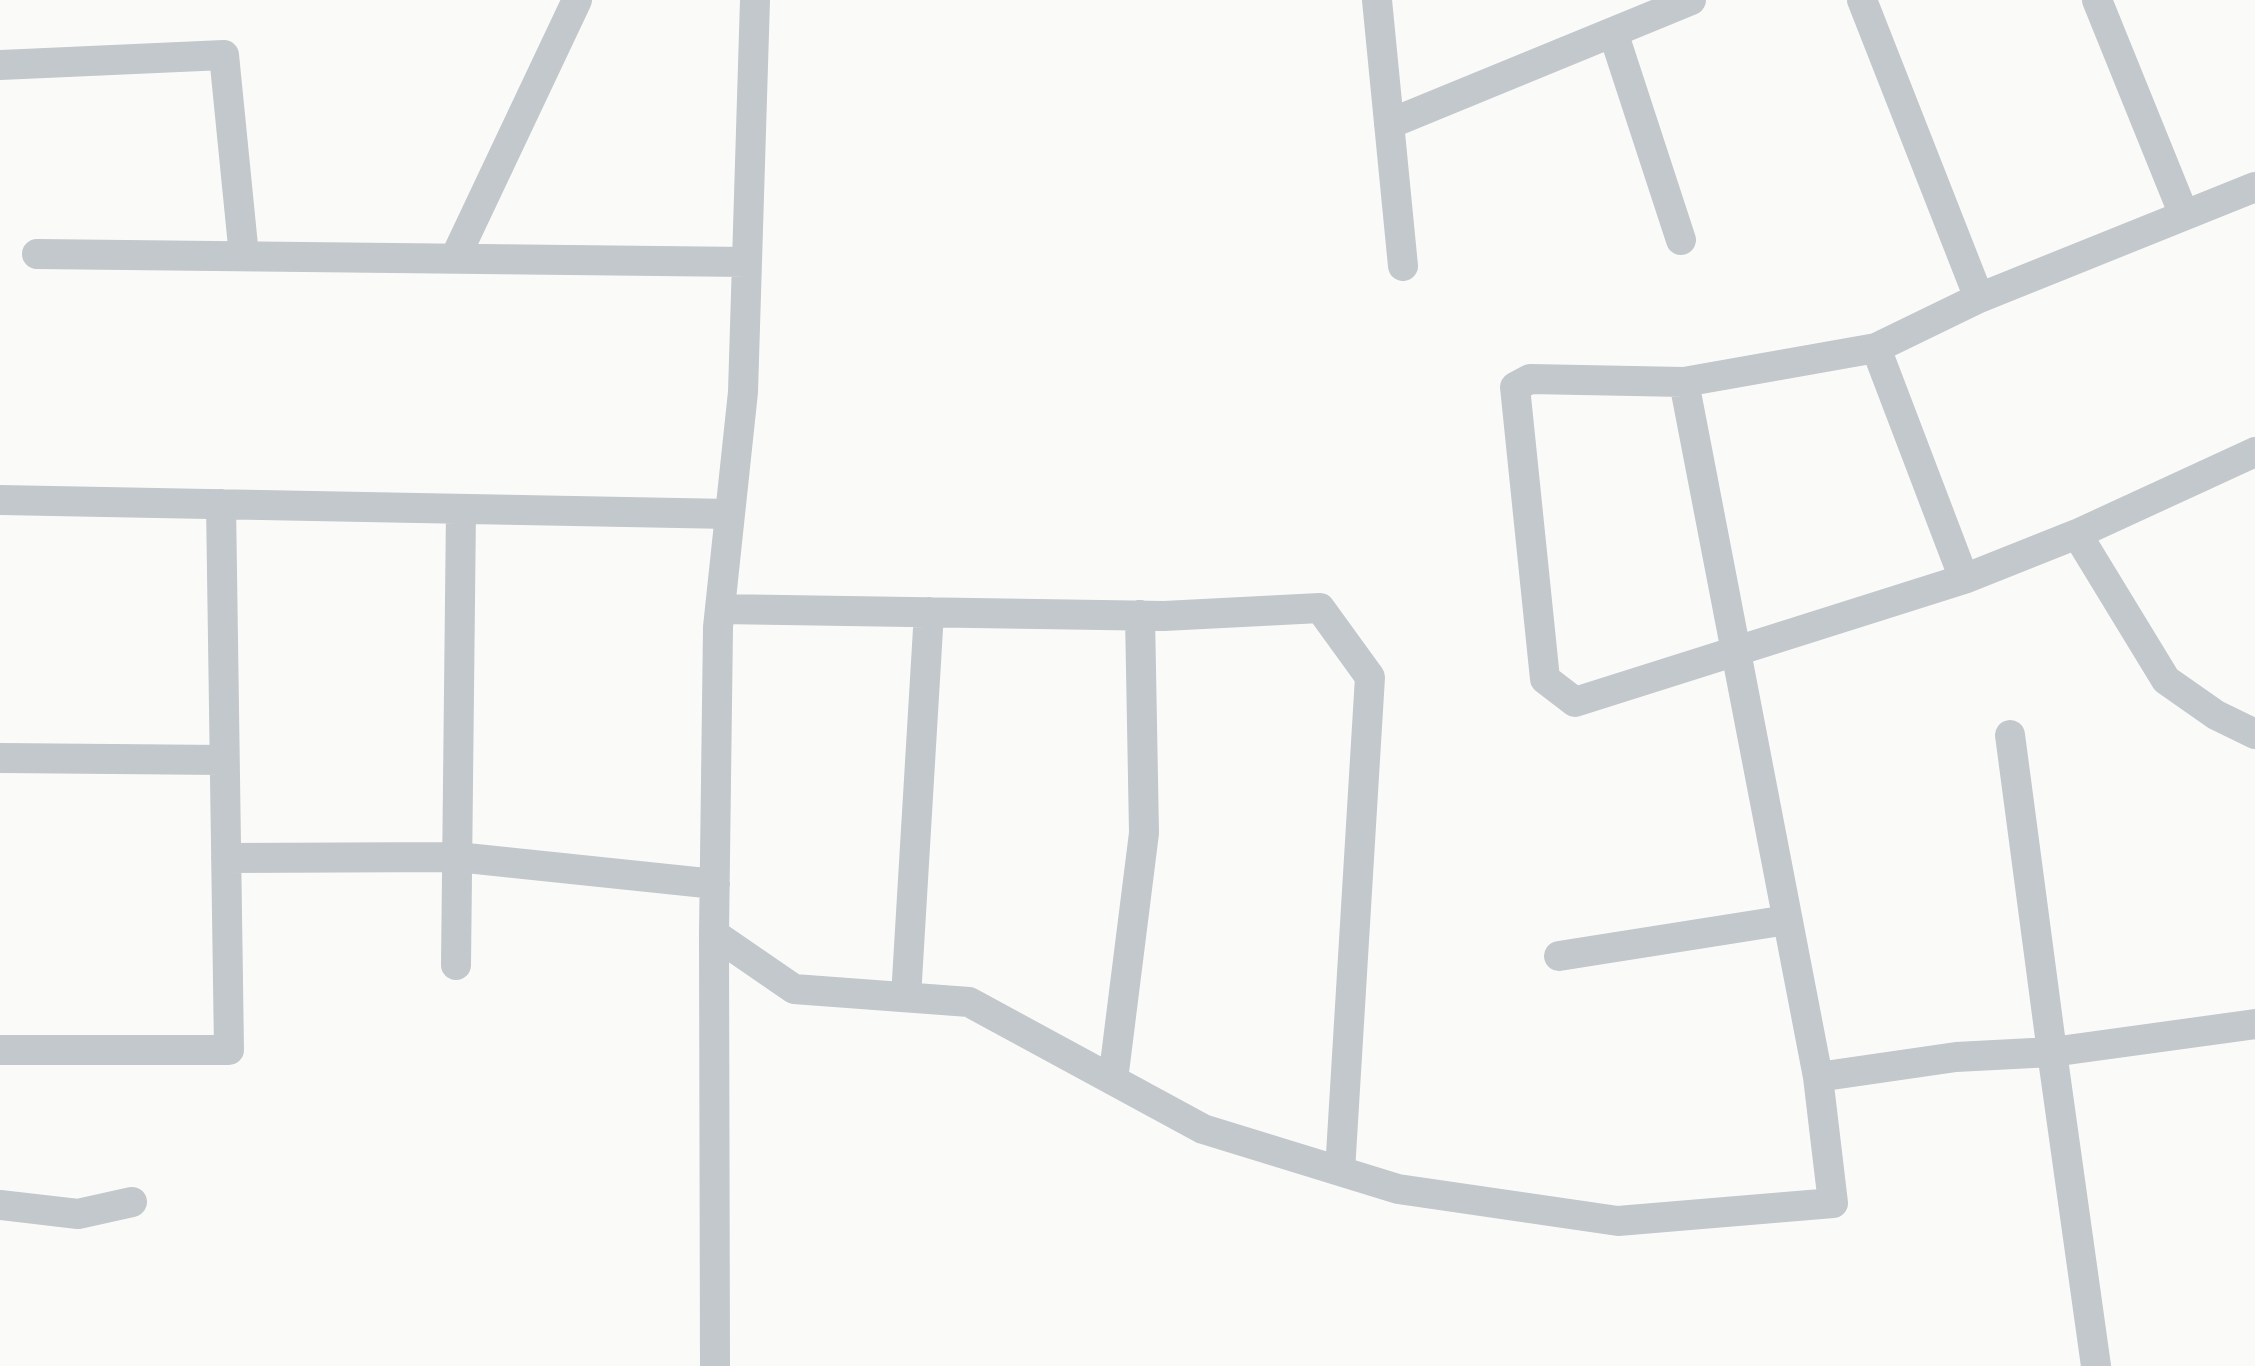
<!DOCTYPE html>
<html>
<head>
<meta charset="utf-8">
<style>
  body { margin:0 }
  canvas { display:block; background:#fafaf8 }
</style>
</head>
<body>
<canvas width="2255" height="1366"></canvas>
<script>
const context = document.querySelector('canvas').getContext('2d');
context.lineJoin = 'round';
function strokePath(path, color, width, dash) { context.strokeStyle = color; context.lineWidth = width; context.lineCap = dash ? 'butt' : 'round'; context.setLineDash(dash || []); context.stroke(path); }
strokePath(new Path2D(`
  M 755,0 L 743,392 L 718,627 L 714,934 L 794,989 L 969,1002 L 1203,1129 L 1398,1189 L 1618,1221 L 1833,1203 L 1818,1077 L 1956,1057 L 2052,1052 L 2010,735
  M 1377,0 L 1403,266
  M 1862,0 L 1979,298
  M 2097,0 L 2184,215
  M 1613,32 L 1681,240
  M 0,65 L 224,55 L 244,256
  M 1389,124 L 1691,0
  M 2255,187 L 1979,298 L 1876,348 L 1964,579 L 2077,534 L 2255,452
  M 37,254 L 747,262
  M 455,258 L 577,0
  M 1876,348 L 1684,382 L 1530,379 L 1515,387 L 1545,679 L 1575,702 L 1964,579
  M 1684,382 L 1818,1077
  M 0,500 L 730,514
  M 2077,534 L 2166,680 L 2216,715 L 2255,734
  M 720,609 L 1164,616 L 1320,608 L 1370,677 L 1340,1171
  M 0,758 L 224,760
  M 226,858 L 457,857 L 715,884
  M 714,934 L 715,1366
  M 1559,956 L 1787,920
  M 456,965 L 461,509
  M 906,997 L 929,612
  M 0,1050 L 229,1050 L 221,504
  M 1113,1080 L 1144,833 L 1140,615
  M 0,1205 L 78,1214 L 132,1202
  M 2096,1366 L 2052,1052 L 2255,1024`), '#c3c8cc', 30);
</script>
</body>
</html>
